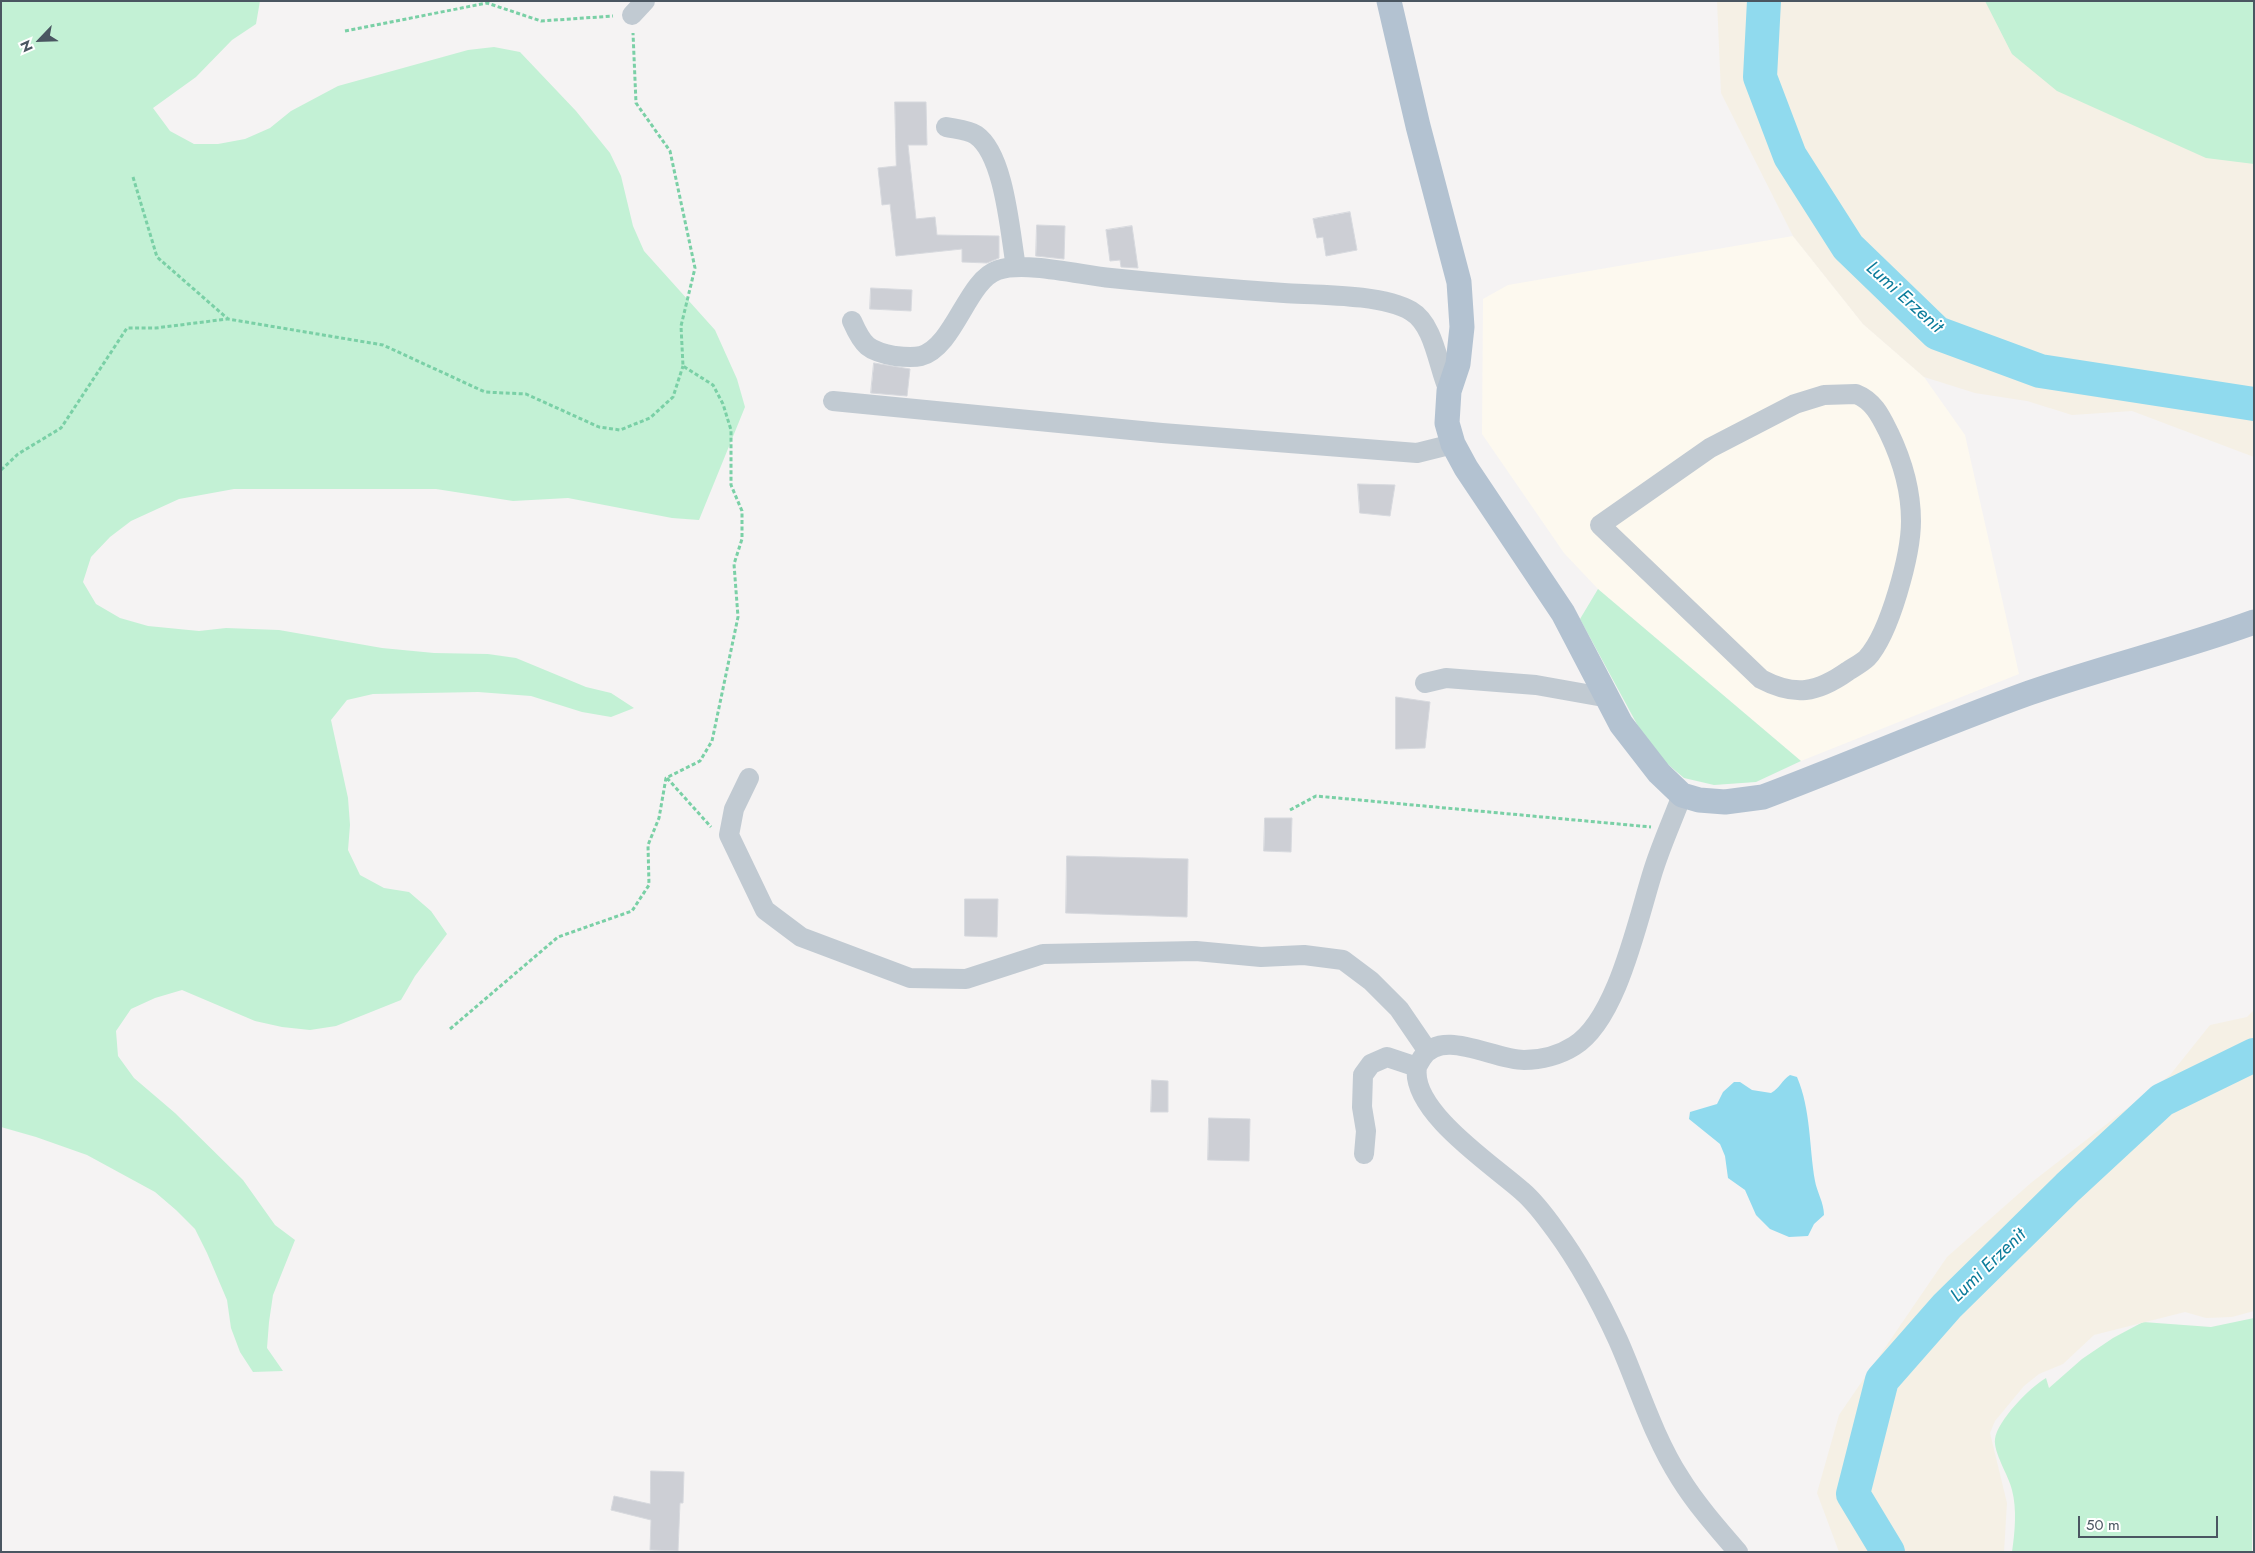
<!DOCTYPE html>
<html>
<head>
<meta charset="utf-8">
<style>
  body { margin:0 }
  #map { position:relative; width:2255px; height:1553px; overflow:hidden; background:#f5f3f3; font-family:Jost,sans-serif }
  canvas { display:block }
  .frame { position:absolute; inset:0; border:2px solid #4a5661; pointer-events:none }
  .north { position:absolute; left:15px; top:15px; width:50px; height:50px; -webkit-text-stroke:4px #fff; paint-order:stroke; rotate:246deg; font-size:14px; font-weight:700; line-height:20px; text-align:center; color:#4a5661 }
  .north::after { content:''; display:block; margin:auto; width:18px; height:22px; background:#4a5661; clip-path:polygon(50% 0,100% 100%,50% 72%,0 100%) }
  .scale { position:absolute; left:2078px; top:1516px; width:140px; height:22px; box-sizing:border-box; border:2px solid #4a5661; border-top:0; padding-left:6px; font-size:15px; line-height:18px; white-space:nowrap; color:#4a5661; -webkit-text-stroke:4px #fff; paint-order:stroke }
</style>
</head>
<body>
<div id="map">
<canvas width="2255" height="1553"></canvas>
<div class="frame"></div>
<div class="north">N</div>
<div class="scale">50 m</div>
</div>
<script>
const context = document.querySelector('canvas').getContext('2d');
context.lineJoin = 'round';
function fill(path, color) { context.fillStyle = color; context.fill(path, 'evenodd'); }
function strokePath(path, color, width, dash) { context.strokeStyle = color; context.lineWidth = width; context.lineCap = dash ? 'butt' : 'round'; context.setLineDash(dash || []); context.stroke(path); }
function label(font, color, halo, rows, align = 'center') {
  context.font = font + ' Jost,sans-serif'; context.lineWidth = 4; context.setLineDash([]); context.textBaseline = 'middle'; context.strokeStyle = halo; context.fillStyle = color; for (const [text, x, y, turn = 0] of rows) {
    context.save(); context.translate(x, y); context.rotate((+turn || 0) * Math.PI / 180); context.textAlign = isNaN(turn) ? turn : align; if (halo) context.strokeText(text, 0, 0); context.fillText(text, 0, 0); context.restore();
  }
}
fill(new Path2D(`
  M 1793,236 L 1863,324 L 1924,377 L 1965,435 L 2019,674 L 1801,761 L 1598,589 L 1564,553 L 1482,434 L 1483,299 L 1508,285 Z`), '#fdf9ef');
fill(new Path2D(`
  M 1,1 L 260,1 L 256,24 L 232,40 L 196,77 L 153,108 L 170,131 L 194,144 L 218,144 L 245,139 L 270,128 L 291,111 L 338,86 L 468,50 L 494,47 L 520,52 L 576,111 L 610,153 L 621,176 L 633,226 L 644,251 L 715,330 L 737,379 L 745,407 L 699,520 L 672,518 L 568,498 L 513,501 L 436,489 L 234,489 L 179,499 L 131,521 L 110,537 L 91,557 L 83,582 L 96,604 L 120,618 L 148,626 L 199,631 L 226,628 L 279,630 L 382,648 L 434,653 L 488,654 L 516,658 L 586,687 L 611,693 L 634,708 L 611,717 L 582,712 L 531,696 L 478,692 L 373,694 L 347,700 L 331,720 L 348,798 L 350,825 L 348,850 L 360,875 L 384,888 L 409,892 L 431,911 L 447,934 L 415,976 L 401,1000 L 336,1026 L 310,1030 L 282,1027 L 255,1021 L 182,990 L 155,998 L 131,1009 L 116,1031 L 118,1056 L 134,1078 L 175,1113 L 243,1180 L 275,1225 L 295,1240 L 273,1295 L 269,1322 L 267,1348 L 283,1371 L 253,1372 L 240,1352 L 231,1328 L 227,1300 L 207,1253 L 195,1229 L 176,1210 L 155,1192 L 87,1155 L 36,1137 L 1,1127 Z
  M 1860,1 L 2254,1 L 2254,261 Z
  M 1598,589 L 1801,761 L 1756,782 L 1714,785 L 1684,778 L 1651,750 L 1580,619 Z
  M 2254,1318 L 2252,1552 L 2012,1552 C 2015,1532 2017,1509 2012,1490 C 2009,1476 1993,1452 1995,1439 C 1997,1421 2030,1387 2046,1378 L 2049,1388 L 2082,1359 L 2113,1338 L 2143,1322 L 2211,1327 Z`), '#c3f1d5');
fill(new Path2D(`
  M 1717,1 L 1985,1 L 2012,54 L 2057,91 L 2206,158 L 2254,164 L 2254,457 L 2132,411 L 2072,415 L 2027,401 L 1975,393 L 1924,377 L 1863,324 L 1793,236 L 1721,93 Z
  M 2254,1010 L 2254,1311 L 2232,1317 L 2206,1318 L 2185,1312 L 2094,1335 L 2063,1364 L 2039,1374 L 2024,1386 L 1995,1421 L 1990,1433 L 2007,1503 L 2004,1552 L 1839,1552 L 1817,1493 L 1839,1415 L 1947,1257 L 2032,1182 L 2170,1075 L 2210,1025 L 2247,1017 Z`), '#f5f0e5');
fill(new Path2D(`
  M 1790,1075 L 1797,1077 C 1811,1110 1809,1146 1815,1181 C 1817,1192 1824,1203 1824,1215 L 1814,1224 L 1808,1236 L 1789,1237 L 1770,1229 L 1756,1215 L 1745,1190 L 1728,1178 L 1725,1156 L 1720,1144 L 1689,1119 L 1690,1112 L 1717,1104 L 1723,1092 L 1734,1082 L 1740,1082 L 1752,1090 L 1771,1093 C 1780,1088 1782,1080 1790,1075 Z`), '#90daee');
strokePath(new Path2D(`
  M 1764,1 L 1760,77 L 1790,156 L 1848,247 L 1937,333 L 2040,371 L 2254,404
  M 1888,1552 L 1853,1494 L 1882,1380 L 1947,1306 L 2068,1187 L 2162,1100 L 2254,1055`), '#90daee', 34);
const building = new Path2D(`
  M 895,102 L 926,102 L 927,145 L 908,145 L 916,219 L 935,217 L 937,235 L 999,236 L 999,258 L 987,263 L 962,262 L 962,249 L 896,256 L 890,204 L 882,205 L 878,168 L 896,166 Z
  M 1350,212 L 1357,250 L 1326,256 L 1323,237 L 1317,238 L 1313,219 Z
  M 1037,225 L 1065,226 L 1064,259 L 1036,256 Z
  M 1132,226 L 1138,268 L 1121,267 L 1120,260 L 1110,261 L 1106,230 Z
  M 871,288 L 912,290 L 911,311 L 870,309 Z
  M 874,363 L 910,369 L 907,396 L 871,393 Z
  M 1358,484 L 1395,485 L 1390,516 L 1360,513 Z
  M 1396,697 L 1430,702 L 1425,748 L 1396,749 Z
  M 1265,818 L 1292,818 L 1291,852 L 1264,851 Z
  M 1067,856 L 1188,859 L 1187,917 L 1066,913 Z
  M 965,899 L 998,899 L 997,937 L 965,936 Z
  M 1152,1080 L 1168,1081 L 1168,1112 L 1151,1112 Z
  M 1209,1118 L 1250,1119 L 1249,1161 L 1208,1160 Z
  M 651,1471 L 684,1472 L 683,1503 L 680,1503 L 678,1551 L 650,1550 L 651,1520 L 611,1510 L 614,1496 L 650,1504 Z`);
fill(building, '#cdcfd5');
strokePath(building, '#d7d9de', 1);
strokePath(new Path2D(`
  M 345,31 L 487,3 L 541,21 L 613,16
  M 133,177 L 157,257 L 228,319 L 383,345 L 485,392 L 526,394 L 599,427 L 620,430 L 650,418 L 673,397 L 683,366
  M 1,470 L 18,454 L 61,428 L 127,328 L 156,328 L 227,319
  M 667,778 L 711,827
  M 1290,810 L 1316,796 L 1651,827
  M 450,1029 L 558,937 L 632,911 L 649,885 L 648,845 L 659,818 L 666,778 L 700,761 L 712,741 L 738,617 L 734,564 L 742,539 L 742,511 L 731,485 L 731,430 L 723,404 L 713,385 L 683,366 L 681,326 L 695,268 L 670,151 L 636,103 L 633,33`), '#7ad0a6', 3, [4, 2.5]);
strokePath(new Path2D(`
  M 632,15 L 645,1
  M 946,127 C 955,129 969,130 976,135 C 1005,155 1010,234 1016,267
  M 852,321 C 863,346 868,351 895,356 C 903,357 913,358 921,356 C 955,346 967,280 998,270 C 1025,261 1081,275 1111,278 C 1168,284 1226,289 1284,293 C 1318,295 1382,294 1411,311 C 1435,325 1438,368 1449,391
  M 1856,394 C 1874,401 1881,417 1889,433 C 1902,460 1911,491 1911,521 C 1911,554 1890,633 1867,658 C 1862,663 1854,667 1848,671 C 1817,693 1795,697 1761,679 L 1600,525 L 1710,448 L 1795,404 L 1824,395 Z
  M 833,401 L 1162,433 L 1417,453 L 1453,444
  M 1425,683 L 1446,678 L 1536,685 L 1609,698
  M 749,778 L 734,809 L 729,835 L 765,910 L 801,937 L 910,978 L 966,979 L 1043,954 L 1196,951 L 1261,957 L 1304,955 L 1343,960 L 1371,981 L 1399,1009 L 1427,1050
  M 1682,795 C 1673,819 1662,843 1654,868 C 1638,917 1618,1019 1574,1046 C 1560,1055 1541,1060 1524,1060 C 1493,1060 1442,1027 1422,1058 C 1421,1060 1417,1066 1417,1067 C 1410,1111 1493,1165 1522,1191 C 1535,1202 1546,1217 1556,1231 C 1581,1265 1600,1301 1618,1340 C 1638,1385 1653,1436 1680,1478 C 1696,1504 1718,1529 1738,1552
  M 1364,1154 L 1366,1131 L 1362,1107 L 1363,1075 L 1371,1064 L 1387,1057 L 1417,1067`), '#c1cad2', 20);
strokePath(new Path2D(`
  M 1389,1 L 1418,126 L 1459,282 L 1462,327 L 1458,364 L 1449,391 L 1447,423 L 1453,444 L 1466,468 L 1563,613 L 1621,724 L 1659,773 L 1682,795 L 1699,800 L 1725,802 L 1763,797 C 1853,763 1940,725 2029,693 C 2103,667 2180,649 2254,622`), '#b3c2d1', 25);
label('italic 19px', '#0c7c9b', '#fff', [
  ["Lumi Erzenit",1904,298,42],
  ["Lumi Erzenit",1989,1266,-44]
]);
</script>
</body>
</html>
